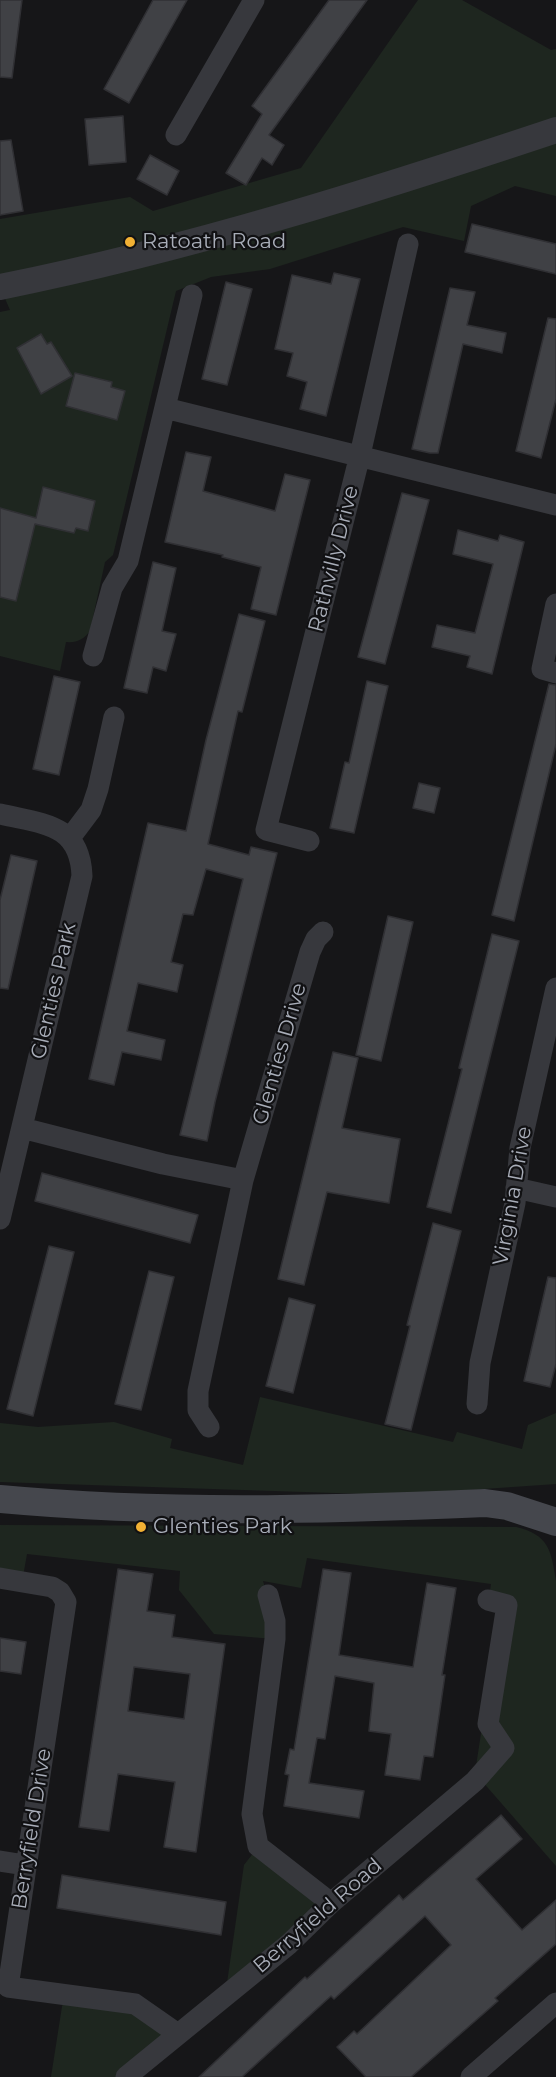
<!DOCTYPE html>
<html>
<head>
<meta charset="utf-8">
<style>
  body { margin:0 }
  canvas { display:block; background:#161618 }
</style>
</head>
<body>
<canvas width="556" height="2077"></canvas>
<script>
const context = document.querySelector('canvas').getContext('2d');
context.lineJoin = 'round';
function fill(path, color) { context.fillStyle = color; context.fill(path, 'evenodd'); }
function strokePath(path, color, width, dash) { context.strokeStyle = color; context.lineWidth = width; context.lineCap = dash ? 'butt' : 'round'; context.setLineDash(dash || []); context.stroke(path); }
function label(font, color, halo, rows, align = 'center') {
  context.font = font + ' Montserrat,sans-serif'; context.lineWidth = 4.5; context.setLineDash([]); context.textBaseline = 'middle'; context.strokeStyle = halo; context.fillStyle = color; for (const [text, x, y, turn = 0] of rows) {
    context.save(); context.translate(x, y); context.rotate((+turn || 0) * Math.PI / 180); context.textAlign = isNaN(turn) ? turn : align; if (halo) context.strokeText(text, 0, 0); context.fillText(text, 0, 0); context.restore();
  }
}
fill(new Path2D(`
  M 418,0 L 462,0 L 551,50 L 556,49 L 556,128 L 0,283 L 0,219 L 130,197 L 153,211 L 301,168 Z
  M 556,129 L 556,196 L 515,186 L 471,206 L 464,241 L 403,227 L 270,269 L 211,277 L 176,291 L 113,555 L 105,562 L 90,631 C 84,639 77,643 66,642 L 60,671 L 0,656 L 0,312 L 10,310 L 0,287 Z
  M 260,1397 L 453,1442 L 457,1432 L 522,1449 L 528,1425 L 556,1413 L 556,1484 L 396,1495 L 0,1482 L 0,1423 L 38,1427 L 114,1422 L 172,1439 L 170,1448 L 243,1465 Z
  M 0,1525 L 516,1527 C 549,1535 551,1550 556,1581 L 556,1866 L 475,1773 L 501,1602 L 489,1599 L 491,1584 L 307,1558 L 301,1588 L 263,1581 L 274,1621 L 274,1639 L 214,1634 L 179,1590 L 180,1571 L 27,1554 L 22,1582 L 0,1575 Z
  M 258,1847 L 326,1903 L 226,1990 L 244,1865 Z
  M 64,1994 L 135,2006 L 176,2033 L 125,2077 L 51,2077 Z`), '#1e261f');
const building = new Path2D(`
  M 0,0 L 22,0 L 12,78 L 0,77 Z
  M 153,0 L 187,0 L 129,103 L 104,89 Z
  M 329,0 L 367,0 L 269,135 L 284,145 L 272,165 L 262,158 L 246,185 L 226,173 L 262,114 L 252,106 Z
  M 123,116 L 126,162 L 89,165 L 85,119 Z
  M 11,140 L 23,211 L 0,215 L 0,141 Z
  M 150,155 L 179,171 L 167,195 L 137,179 Z
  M 472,224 L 556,244 L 556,274 L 465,252 Z
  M 334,273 L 360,279 L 326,416 L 300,409 L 307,382 L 287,376 L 293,353 L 275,349 L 292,275 L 331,284 Z
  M 226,282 L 252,289 L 227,385 L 202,379 Z
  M 450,288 L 475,292 L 467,325 L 506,333 L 502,353 L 463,344 L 438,453 L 430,453 L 412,449 Z
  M 548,318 L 556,319 L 556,399 L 541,458 L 516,451 Z
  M 41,334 L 47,344 L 51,342 L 72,376 L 41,394 L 17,348 Z
  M 75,373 L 112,382 L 111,387 L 125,391 L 117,420 L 66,406 Z
  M 186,452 L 211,457 L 203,491 L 275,511 L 285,474 L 310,480 L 276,615 L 251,609 L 261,567 L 222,557 L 223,555 L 165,542 Z
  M 43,487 L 95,501 L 88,531 L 76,528 L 74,533 L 35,524 L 16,601 L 0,597 L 0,508 L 36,518 Z
  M 402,493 L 429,500 L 385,664 L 358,657 Z
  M 458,530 L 498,541 L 500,535 L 524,542 L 492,674 L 467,667 L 470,656 L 432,647 L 437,625 L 475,633 L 493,564 L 453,554 Z
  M 153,562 L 176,568 L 162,631 L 176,634 L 166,671 L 153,667 L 147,693 L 124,688 Z
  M 239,614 L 265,621 L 242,712 L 238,711 L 208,844 L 249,855 L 251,847 L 277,853 L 215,1102 L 207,1141 L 180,1135 L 243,879 L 206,869 L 193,915 L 183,914 L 171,962 L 183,965 L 177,992 L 138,983 L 127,1031 L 165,1040 L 161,1060 L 122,1052 L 114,1085 L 89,1079 L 148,823 L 186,831 L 206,740 Z
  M 54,676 L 80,682 L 59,775 L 33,769 Z
  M 367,681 L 388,686 L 354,833 L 330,828 L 345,762 L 349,763 Z
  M 549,684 L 556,685 L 556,744 L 514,921 L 492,915 Z
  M 419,783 L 440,788 L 434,813 L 413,808 Z
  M 11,855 L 37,861 L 8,989 L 0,988 L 0,900 Z
  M 388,916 L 413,922 L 381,1061 L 356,1055 Z
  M 492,934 L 519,941 L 451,1213 L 427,1207 L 462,1069 L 459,1068 Z
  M 333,1052 L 358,1058 L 342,1128 L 400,1139 L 389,1203 L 327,1192 L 304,1285 L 278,1279 Z
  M 42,1173 L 198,1215 L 190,1243 L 35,1201 Z
  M 433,1223 L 461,1231 L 411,1430 L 385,1424 L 410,1326 L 407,1325 Z
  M 49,1246 L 74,1252 L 33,1416 L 7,1409 Z
  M 149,1271 L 174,1277 L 141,1410 L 115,1404 Z
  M 548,1277 L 556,1278 L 556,1364 L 550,1387 L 524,1381 Z
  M 289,1298 L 315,1305 L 293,1393 L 266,1386 Z
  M 118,1569 L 153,1574 L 147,1611 L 175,1615 L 172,1637 L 225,1644 L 196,1852 L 164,1847 L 175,1782 L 118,1774 L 109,1831 L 79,1827 ZM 134,1667 L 190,1674 L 184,1719 L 128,1711 Z
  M 323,1569 L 351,1573 L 339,1655 L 413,1667 L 427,1583 L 456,1588 L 442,1675 L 445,1675 L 433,1757 L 424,1756 L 420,1780 L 385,1775 L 391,1734 L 369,1731 L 374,1683 L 335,1676 L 325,1739 L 317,1738 L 309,1783 L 364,1791 L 359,1818 L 284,1806 L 289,1775 L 285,1774 L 290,1749 L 294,1750 Z
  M 0,1638 L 26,1642 L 21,1674 L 0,1671 Z
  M 501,1815 L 522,1839 L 476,1879 L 522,1930 L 556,1900 L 556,1944 L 495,1998 L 498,2001 L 411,2077 L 366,2077 L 337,2047 L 354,2031 L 357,2034 L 451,1945 L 425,1916 L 334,1999 L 331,1996 L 242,2077 L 199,2077 L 305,1977 L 307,1979 L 399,1895 L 403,1900 Z
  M 62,1875 L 226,1902 L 221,1935 L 57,1908 Z`);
fill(building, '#404145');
strokePath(building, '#303034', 1.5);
strokePath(new Path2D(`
  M 176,135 L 254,0
  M 165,408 L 556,505
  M 556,604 L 542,669 L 556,673
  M 93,656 L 112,588 L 128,561 L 192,295
  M 0,814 C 42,824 80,823 82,876 L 0,1219
  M 70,838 L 91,810 L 98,789 L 114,717
  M 309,841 L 266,830 L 360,455 L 408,244
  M 22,1128 L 163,1164 L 243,1180
  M 516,1188 L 556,1197
  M 477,1404 L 480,1363 L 515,1203 L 520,1148 L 556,988
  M 209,1427 L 198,1410 L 198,1391 L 243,1180 L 310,952 L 316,939 L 323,932
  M 0,1578 L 52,1587 L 60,1592 L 66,1602 L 8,1987 L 135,2004 L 178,2034
  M 268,1595 L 275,1621 L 275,1639 L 252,1814 L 258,1846 L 331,1903
  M 0,1861 L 25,1865
  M 126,2077 L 289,1944 L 331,1903 L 475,1781 L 504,1748 L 488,1724 L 507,1605 L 488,1600
  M 471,2077 L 556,2003`), '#37383d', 21);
strokePath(new Path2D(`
  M 0,287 C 189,249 373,191 556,130`), '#37383d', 26);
strokePath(new Path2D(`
  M 0,1499 C 162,1514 323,1510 485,1503 L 507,1506 L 556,1522`), '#45474d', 28);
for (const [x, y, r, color] of [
  [130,242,6,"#f2b134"],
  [141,1527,6,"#f2b134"]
]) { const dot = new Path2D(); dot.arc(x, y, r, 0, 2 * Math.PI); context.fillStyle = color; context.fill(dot); strokePath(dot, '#111113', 2); }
label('21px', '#a8adb8', '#111113', [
  ["Ratoath Road",142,242],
  ["Glenties Park",153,1527]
], 'left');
label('21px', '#a8adb8', '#111113', [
  ["Rathvilly Drive",334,559,-76],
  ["Glenties Park",54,991,-77],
  ["Glenties Drive",280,1054,-74],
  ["Virginia Drive",513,1196,-80],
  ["Berryfield Drive",32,1829,-81],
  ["Berryfield Road",318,1916,-41]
]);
</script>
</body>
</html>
